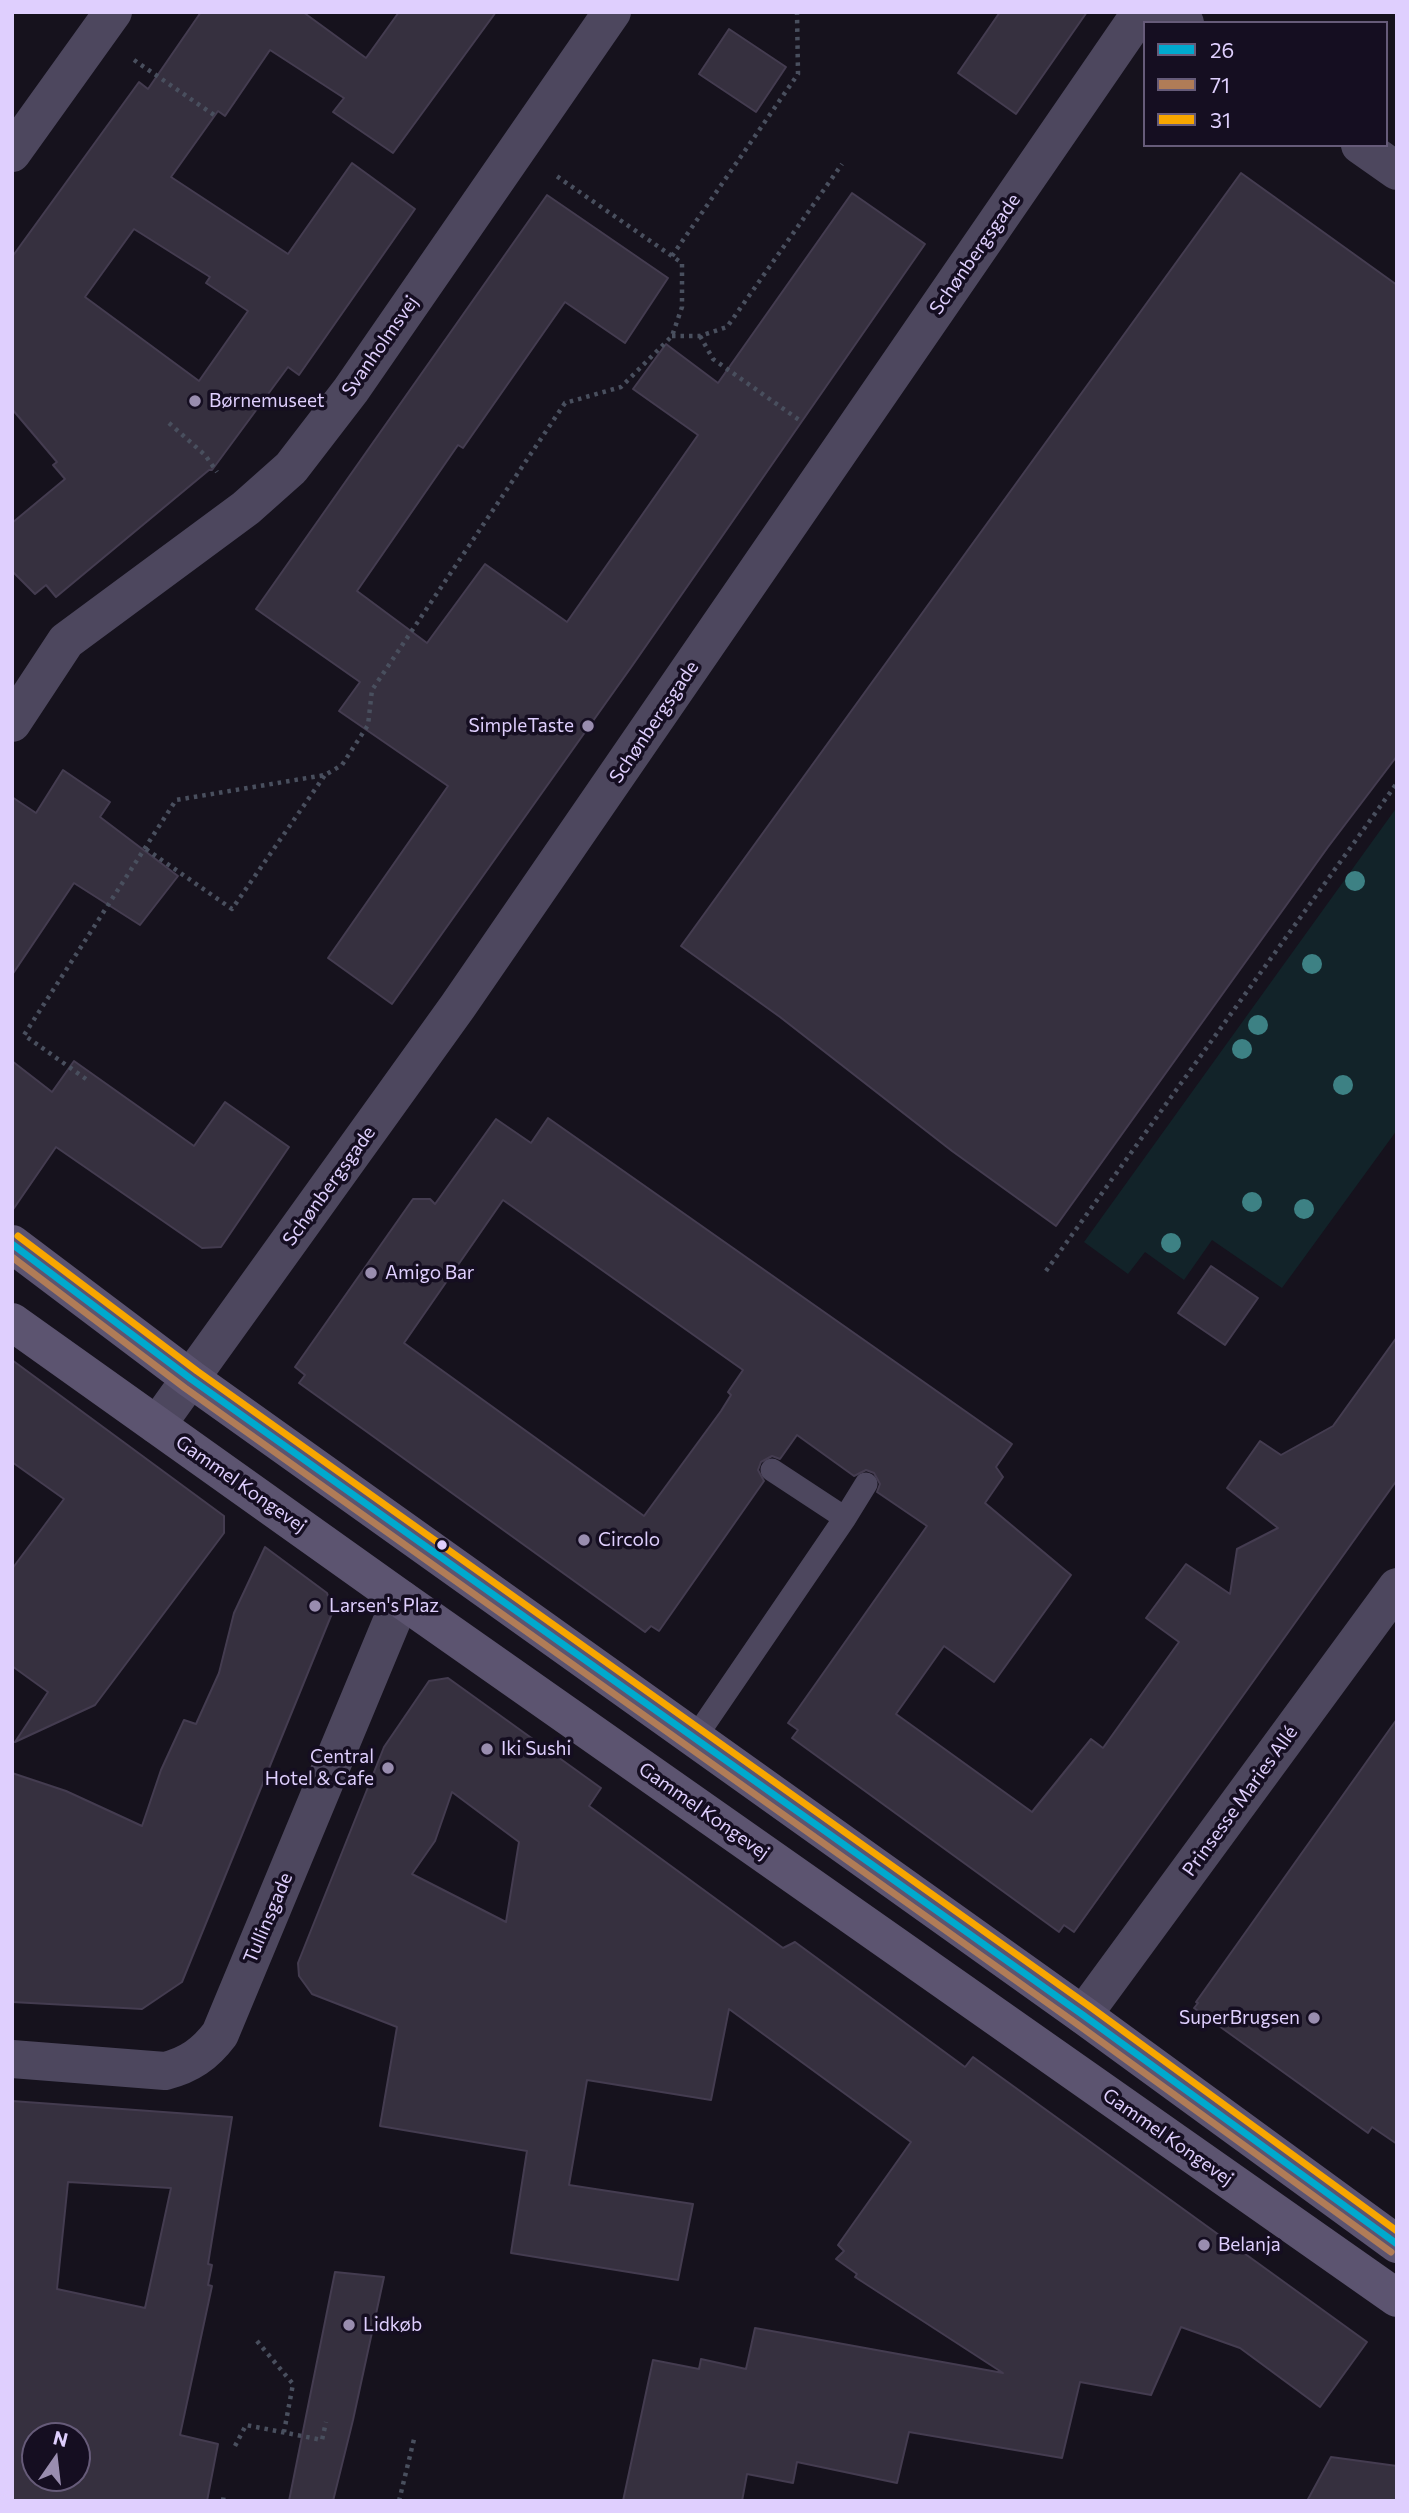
<!DOCTYPE html>
<html>
<head>
<meta charset="utf-8">
<style>
  body { margin:0 }
  #map { position:relative; width:1409px; height:2513px; overflow:hidden; background:#16121d; font-family:Commissioner,sans-serif }
  canvas { display:block }
  .frame { position:absolute; inset:0; border:14px solid #dfcffe; pointer-events:none }
  .legend { position:absolute; left:1143px; top:21px; width:245px; height:126px; box-sizing:border-box; background:#150e21; border:2px solid #665b79; margin:0; padding:9px 12px; list-style:none; font-size:21px; color:#dfcffe }
  .legend li { display:flex; align-items:center; gap:14px; height:35px }
  .legend b { width:35px; border:2px solid #665b79 }
  .north { position:absolute; left:21px; top:2422px; width:70px; height:70px; box-sizing:border-box; background:#150e21; border:2px solid #665b79; border-radius:50%; rotate:14deg; font-size:19px; font-weight:700; line-height:28px; text-align:center; color:#dfcffe }
  .north::after { content:''; display:block; margin:auto; width:24px; height:32px; background:#998daf; clip-path:polygon(50% 0,100% 100%,50% 72%,0 100%) }
</style>
</head>
<body>
<div id="map">
<canvas width="1409" height="2513"></canvas>
<div class="frame"></div>
<ul class="legend">
<li><b style="height:9px;background:#00a9ce"></b>26</li>
<li><b style="height:9px;background:#b07c57"></b>71</li>
<li><b style="height:9px;background:#f7a600"></b>31</li>
</ul>
<div class="north">N</div>
</div>
<script>
const context = document.querySelector('canvas').getContext('2d');
context.lineJoin = 'round';
function fill(path, color) { context.fillStyle = color; context.fill(path, 'evenodd'); }
function strokePath(path, color, width, dash) { context.strokeStyle = color; context.lineWidth = width; context.lineCap = dash ? 'butt' : 'round'; context.setLineDash(dash || []); context.stroke(path); }
function label(font, color, halo, rows, align = 'center') {
  context.font = font + ' Commissioner,sans-serif'; context.lineWidth = 7; context.setLineDash([]); context.textBaseline = 'middle'; context.strokeStyle = halo; context.fillStyle = color; for (const [text, x, y, turn = 0] of rows) {
    context.save(); context.translate(x, y); context.rotate((+turn || 0) * Math.PI / 180); context.textAlign = isNaN(turn) ? turn : align; if (halo) context.strokeText(text, 0, 0); context.fillText(text, 0, 0); context.restore();
  }
}
fill(new Path2D(`
  M 1397,807 L 1397,1130 L 1282,1288 L 1212,1240 L 1184,1280 L 1145,1252 L 1128,1274 L 1084,1242 Z`), '#122329');
const building = new Path2D(`
  M 201,12 L 303,12 L 366,58 L 399,12 L 496,12 L 393,153 L 333,112 L 344,98 L 270,50 L 225,116 L 218,111 L 171,177 L 288,254 L 352,163 L 415,209 L 299,375 L 288,367 L 212,470 L 209,470 L 56,597 L 46,585 L 35,594 L 12,571 L 12,523 L 65,479 L 53,465 L 57,462 L 12,409 L 12,257 L 139,82 L 148,89 ZM 134,229 L 210,277 L 206,283 L 248,311 L 199,381 L 85,297 Z
  M 1000,12 L 1087,12 L 1016,114 L 958,73 Z
  M 729,29 L 786,67 L 756,112 L 699,74 Z
  M 1241,173 L 1397,285 L 1397,756 L 1328,847 L 1056,1226 L 952,1151 L 780,1017 L 681,946 Z
  M 852,193 L 925,244 L 632,666 L 392,1004 L 328,958 L 448,786 L 339,711 L 360,682 L 256,609 L 547,195 L 668,278 L 625,343 L 565,302 L 463,448 L 458,445 L 357,591 L 427,643 L 485,564 L 567,622 L 698,435 L 633,389 L 666,344 L 718,383 Z
  M 63,770 L 110,802 L 100,817 L 178,876 L 140,925 L 74,883 L 12,975 L 12,797 L 36,813 Z
  M 12,1061 L 52,1092 L 74,1061 L 194,1146 L 225,1102 L 289,1147 L 221,1247 L 202,1248 L 56,1147 L 12,1211 Z
  M 548,1118 L 1012,1444 L 996,1467 L 1003,1477 L 985,1503 L 1071,1575 L 994,1682 L 944,1646 L 896,1714 L 1032,1812 L 1091,1739 L 1103,1748 L 1179,1642 L 1146,1618 L 1186,1564 L 1230,1594 L 1237,1549 L 1278,1528 L 1227,1488 L 1260,1441 L 1281,1455 L 1333,1426 L 1397,1337 L 1397,1480 L 1074,1932 L 1064,1925 L 1059,1932 L 792,1738 L 798,1730 L 788,1723 L 927,1526 L 877,1492 L 880,1484 L 874,1473 L 866,1470 L 854,1476 L 797,1435 L 780,1459 L 772,1456 L 761,1462 L 758,1470 L 764,1481 L 659,1631 L 651,1626 L 645,1632 L 299,1383 L 305,1375 L 295,1367 L 413,1199 L 430,1199 L 435,1204 L 496,1119 L 531,1143 ZM 503,1200 L 743,1370 L 728,1392 L 731,1395 L 721,1411 L 644,1516 L 404,1343 Z
  M 1211,1266 L 1258,1298 L 1225,1345 L 1178,1313 Z
  M 12,1360 L 224,1516 L 224,1533 L 95,1705 L 15,1742 L 48,1692 L 12,1666 L 12,1569 L 64,1499 L 12,1462 Z
  M 265,1547 L 327,1593 L 333,1611 L 182,1982 L 142,2009 L 12,2002 L 12,1773 L 66,1791 L 142,1826 L 161,1770 L 184,1720 L 196,1724 L 219,1673 L 234,1613 Z
  M 448,1678 L 601,1788 L 589,1806 L 783,1948 L 795,1942 L 965,2067 L 973,2057 L 1367,2342 L 1320,2407 L 1240,2348 L 1181,2327 L 1151,2395 L 1080,2382 L 1062,2458 L 909,2432 L 897,2483 L 797,2462 L 793,2483 L 747,2474 L 742,2501 L 623,2501 L 653,2360 L 699,2369 L 701,2359 L 746,2369 L 755,2328 L 1003,2373 L 855,2277 L 857,2274 L 836,2259 L 844,2251 L 838,2245 L 911,2142 L 729,2009 L 711,2100 L 587,2080 L 569,2185 L 693,2204 L 678,2280 L 511,2253 L 527,2151 L 380,2126 L 397,2027 L 312,1994 L 299,1976 L 298,1963 L 384,1747 L 429,1681 ZM 452,1792 L 519,1842 L 506,1922 L 412,1874 L 435,1841 Z
  M 1397,1719 L 1397,2144 L 1372,2127 L 1368,2133 L 1194,2008 L 1198,2003 L 1196,2002 Z
  M 12,2101 L 232,2117 L 208,2264 L 212,2265 L 208,2285 L 212,2286 L 180,2435 L 218,2444 L 207,2501 L 12,2501 ZM 68,2182 L 171,2188 L 145,2308 L 57,2289 ZM 35,2436 L 77,2436 L 77,2478 L 35,2478 Z
  M 335,2272 L 384,2277 L 353,2420 L 333,2501 L 289,2501 Z
  M 1331,2457 L 1397,2466 L 1397,2501 L 1307,2501 Z`);
fill(building, '#36303f');
strokePath(building, '#443c50', 2);
strokePath(new Path2D(`
  M 134,60 L 214,115
  M 672,256 L 798,74 L 797,12
  M 672,336 L 700,336 L 727,327 L 842,164
  M 700,336 L 713,359 L 802,422
  M 169,423 L 205,455 L 217,472
  M 146,849 L 232,909 L 325,775
  M 86,1079 L 24,1035 L 176,800 L 325,775 L 342,765 L 368,725 L 372,690 L 565,403 L 621,387 L 672,336 L 682,307 L 682,263 L 555,175
  M 1046,1271 L 1397,783
  M 257,2341 L 293,2384 L 284,2432
  M 235,2446 L 246,2425 L 322,2440 L 326,2422
  M 223,2501 L 224,2493
  M 399,2501 L 415,2435`), '#494f5e', 4.5, [3.5, 5]);
strokePath(new Path2D(`
  M 772,1470 L 845,1518
  M 695,1738 L 845,1518 L 866,1484`), '#4d475e', 23);
strokePath(new Path2D(`
  M 1171,12 L 1185,23
  M 1360,145 L 1397,171
  M 12,153 L 113,12
  M 12,723 L 66,641 L 246,508 L 291,468 L 351,390 L 612,12
  M 157,1425 L 458,1006 L 1141,12
  M 1083,2015 L 1397,1587
  M 12,2059 L 165,2071 C 189,2065 205,2054 220,2034 L 401,1599`), '#4d475e', 38);
strokePath(new Path2D(`
  M 12,1244 L 191,1379 L 1083,2015 L 1397,2244
  M 12,1322 L 401,1599 L 1397,2298`), '#5c5470', 38);
strokePath(new Path2D(`
  M 12,1244 L 191,1379 L 1083,2015 L 1397,2244`), '#00a9ce', 7);
strokePath(new Path2D(`
  M 12,1257 L 185,1388 L 1077,2024 L 1391,2252`), '#b07c57', 7);
strokePath(new Path2D(`
  M 18,1236 L 197,1371 L 1089,2006 L 1397,2231`), '#f7a600', 7);
context.fillStyle = '#3d8184';
for (const [x, y] of [
  [1355,881],
  [1312,964],
  [1258,1025],
  [1242,1049],
  [1343,1085],
  [1252,1202],
  [1304,1209],
  [1171,1243]
]) { context.beginPath(); context.arc(x, y, 10, 0, 2 * Math.PI); context.fill(); }
for (const [x, y, r, color] of [
  [195,401,7,"#998daf"],
  [588,726,7,"#998daf"],
  [371,1273,7,"#998daf"],
  [584,1540,7,"#998daf"],
  [442,1545,6,"#dfcffe"],
  [315,1606,7,"#998daf"],
  [487,1749,7,"#998daf"],
  [388,1768,7,"#998daf"],
  [1314,2018,7,"#998daf"],
  [1204,2245,7,"#998daf"],
  [349,2325,7,"#998daf"]
]) { const dot = new Path2D(); dot.arc(x, y, r, 0, 2 * Math.PI); context.fillStyle = color; context.fill(dot); strokePath(dot, '#150e21', 2.5); }
label('19px', '#dfcffe', '#150e21', [
  ["Schønbergsgade",975,254,-55],
  ["Svanholmsvej",380,346,-55],
  ["Schønbergsgade",654,722,-56],
  ["Schønbergsgade",329,1186,-54],
  ["Gammel Kongevej",241,1484,35],
  ["Prinsesse Maries Allé",1240,1801,-54],
  ["Gammel Kongevej",704,1811,35],
  ["Tullinsgade",268,1918,-67],
  ["Gammel Kongevej",1168,2137,35]
]);
label('19px', '#dfcffe', '#150e21', [
  ["Børnemuseet",209,401],
  ["SimpleTaste",574,726,"right"],
  ["Amigo Bar",385,1273],
  ["Circolo",598,1540],
  ["Larsen's Plaz",329,1606],
  ["Iki Sushi",501,1749],
  ["Central",374,1757,"right"],
  ["Hotel & Cafe",374,1779,"right"],
  ["SuperBrugsen",1300,2018,"right"],
  ["Belanja",1218,2245],
  ["Lidkøb",363,2325]
], 'left');
</script>
</body>
</html>
